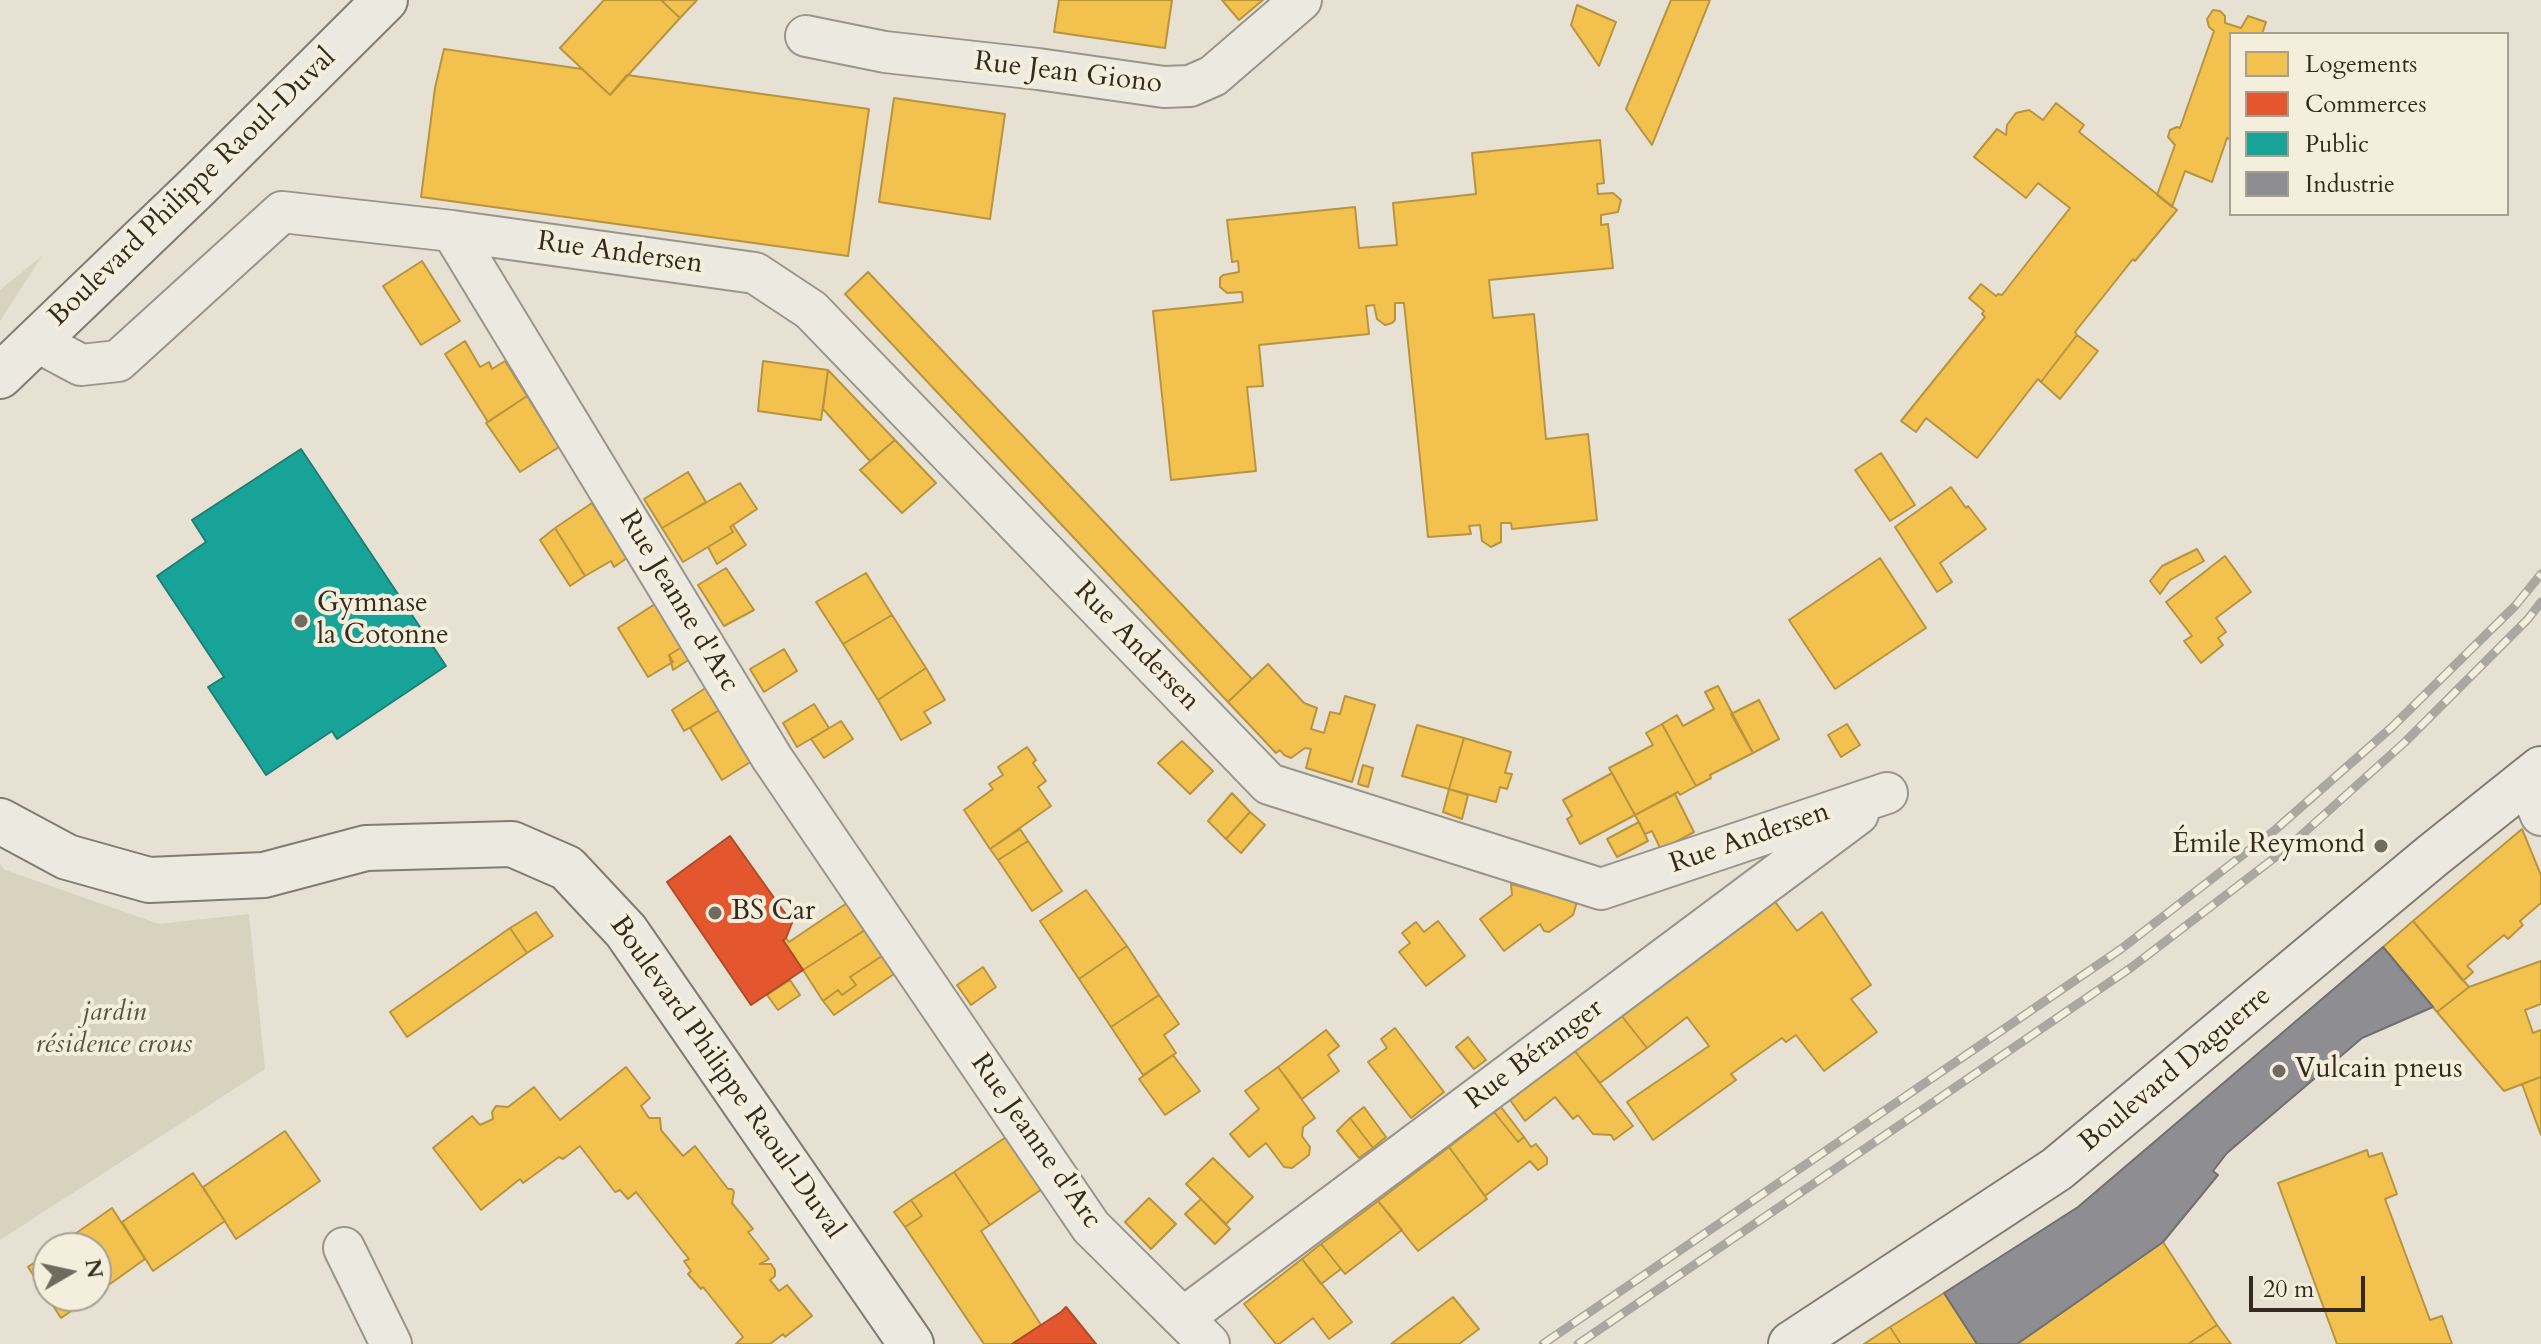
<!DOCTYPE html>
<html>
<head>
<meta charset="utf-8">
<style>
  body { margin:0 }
  #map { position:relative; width:2541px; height:1344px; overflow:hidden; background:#e6e1d2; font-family:Cardo,serif }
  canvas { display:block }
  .legend { position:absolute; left:2229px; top:32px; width:280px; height:184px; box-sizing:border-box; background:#f4eedd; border:2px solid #a7a091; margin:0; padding:10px 14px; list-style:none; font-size:24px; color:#342a1f }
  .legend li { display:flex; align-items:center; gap:16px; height:40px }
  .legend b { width:40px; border:2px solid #a7a091 }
  .north { position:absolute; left:32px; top:1232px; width:80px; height:80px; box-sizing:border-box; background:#f4eedd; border:2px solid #a7a091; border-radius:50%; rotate:81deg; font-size:22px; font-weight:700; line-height:32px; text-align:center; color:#342a1f }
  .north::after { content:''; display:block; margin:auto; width:28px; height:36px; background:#726a5e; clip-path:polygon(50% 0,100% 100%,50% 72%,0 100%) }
  .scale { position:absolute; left:2249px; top:1276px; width:116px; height:36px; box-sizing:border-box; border:4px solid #342a1f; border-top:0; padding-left:10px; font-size:24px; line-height:28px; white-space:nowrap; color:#342a1f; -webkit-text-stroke:6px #f4eedd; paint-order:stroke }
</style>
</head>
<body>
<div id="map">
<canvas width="2541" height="1344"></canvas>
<ul class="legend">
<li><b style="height:22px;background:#f2c14e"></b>Logements</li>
<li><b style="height:22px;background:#e4572e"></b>Commerces</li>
<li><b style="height:22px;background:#17a398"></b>Public</li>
<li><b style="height:22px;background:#8d8d92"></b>Industrie</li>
</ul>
<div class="north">N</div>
<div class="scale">20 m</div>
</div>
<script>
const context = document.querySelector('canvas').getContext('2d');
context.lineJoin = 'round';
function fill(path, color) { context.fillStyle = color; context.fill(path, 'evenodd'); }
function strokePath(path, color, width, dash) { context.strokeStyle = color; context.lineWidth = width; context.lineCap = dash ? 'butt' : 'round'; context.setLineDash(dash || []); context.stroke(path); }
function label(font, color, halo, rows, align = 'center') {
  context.font = font + ' Cardo,serif'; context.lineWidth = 8; context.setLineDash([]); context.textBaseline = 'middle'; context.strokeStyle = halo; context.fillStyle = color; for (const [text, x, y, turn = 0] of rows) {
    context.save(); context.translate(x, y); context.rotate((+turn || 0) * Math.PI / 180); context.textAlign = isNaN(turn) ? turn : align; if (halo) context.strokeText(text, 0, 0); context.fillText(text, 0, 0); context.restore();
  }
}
fill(new Path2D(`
  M 42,256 L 0,321 L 0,290 Z
  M 0,864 L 5,870 L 159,924 L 249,914 L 265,1069 L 0,1240 Z`), '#d9d2be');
const homes = new Path2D(`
  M 604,0 L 661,0 L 680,18 L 610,95 L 560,48 Z
  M 661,0 L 697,0 L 680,18 Z
  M 1059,0 L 1172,0 L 1165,48 L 1054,32 Z
  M 1222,0 L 1263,0 L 1239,20 Z
  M 1671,0 L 1710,0 L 1652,145 L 1626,109 Z
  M 1577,5 L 1616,22 L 1599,66 L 1571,25 Z
  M 2213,10 L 2220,11 L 2225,16 L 2225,23 L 2241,28 L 2248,16 L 2266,22 L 2262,34 L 2231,34 L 2231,135 L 2230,139 L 2227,138 L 2212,182 L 2185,171 L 2172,207 L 2157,195 L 2175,145 L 2168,137 L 2170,130 L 2177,127 L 2180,128 L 2214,31 L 2209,27 L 2207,19 Z
  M 444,49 L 582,69 L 610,95 L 627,75 L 869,109 L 848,256 L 421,197 L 435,88 Z
  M 894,98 L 1005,114 L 990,219 L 879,202 Z
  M 2056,103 L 2084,125 L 2079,132 L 2177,210 L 2135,261 L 2133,259 L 2075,332 L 2077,335 L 2041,382 L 2038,379 L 1977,458 L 1926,418 L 1916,432 L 1901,421 L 1985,317 L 1982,314 L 1984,311 L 1969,298 L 1981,284 L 1996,296 L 1998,294 L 2002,295 L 2070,208 L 2038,183 L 2026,198 L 1974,157 L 1997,129 L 2006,135 L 2007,125 L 2016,113 L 2029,110 L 2043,120 Z
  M 1600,140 L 1604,183 L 1597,184 L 1598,194 L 1613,193 L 1621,200 L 1618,212 L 1601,215 L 1601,225 L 1608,224 L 1613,268 L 1489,280 L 1493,318 L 1534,314 L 1546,439 L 1588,434 L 1597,520 L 1512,529 L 1511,523 L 1501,523 L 1501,542 L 1491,547 L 1482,541 L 1480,525 L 1469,526 L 1471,534 L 1428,537 L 1404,303 L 1395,303 L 1395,320 L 1392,323 L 1385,325 L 1377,319 L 1374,305 L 1366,306 L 1369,334 L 1259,345 L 1263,386 L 1247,387 L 1256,471 L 1171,480 L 1153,311 L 1243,302 L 1242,292 L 1227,293 L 1220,287 L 1220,278 L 1223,275 L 1239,272 L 1238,261 L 1232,262 L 1227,220 L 1355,207 L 1359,248 L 1397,245 L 1393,203 L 1476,194 L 1472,153 Z
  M 422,261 L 460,321 L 421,345 L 383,286 Z
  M 868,272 L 1252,679 L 1228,702 L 845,294 Z
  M 2077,335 L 2098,351 L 2060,399 L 2041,382 Z
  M 465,341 L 480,367 L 489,362 L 492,369 L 505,361 L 527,396 L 488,422 L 445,354 Z
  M 763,361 L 828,370 L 821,420 L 758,411 Z
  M 828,370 L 895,440 L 870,461 L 823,409 Z
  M 527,396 L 559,447 L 520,472 L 486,423 Z
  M 895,440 L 936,483 L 902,513 L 860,470 Z
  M 1881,453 L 1915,505 L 1890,521 L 1855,470 Z
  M 688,472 L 706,502 L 662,528 L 644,499 Z
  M 740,483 L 757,509 L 730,527 L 733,532 L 683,562 L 662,528 Z
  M 1951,487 L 1966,508 L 1968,506 L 1986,529 L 1940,563 L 1952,582 L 1937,592 L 1895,527 Z
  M 592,503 L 627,558 L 614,567 L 611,561 L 585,576 L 555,528 Z
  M 733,525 L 746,545 L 717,564 L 708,547 L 733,532 L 730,527 Z
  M 555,528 L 585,576 L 570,586 L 540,540 Z
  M 2197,549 L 2204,561 L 2170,580 L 2160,594 L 2150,581 L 2162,566 Z
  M 2225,556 L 2251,592 L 2216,618 L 2226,632 L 2218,638 L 2223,645 L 2201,663 L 2184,641 L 2192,636 L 2166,602 Z
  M 1880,558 L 1926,628 L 1835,689 L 1789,620 Z
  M 726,568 L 754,610 L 724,626 L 698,585 Z
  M 866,573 L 892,615 L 843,644 L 816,602 Z
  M 655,604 L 682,647 L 669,655 L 673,662 L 648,677 L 618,628 Z
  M 892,615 L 926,668 L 878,700 L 843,644 Z
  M 682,647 L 690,659 L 673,670 L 669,655 Z
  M 784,649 L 797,671 L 764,692 L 750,669 Z
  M 1268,664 L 1304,703 L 1317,708 L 1311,729 L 1324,733 L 1330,712 L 1340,714 L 1345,696 L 1375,705 L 1352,782 L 1306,768 L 1311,749 L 1305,748 L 1291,758 L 1284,755 L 1280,750 L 1276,753 L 1228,702 Z
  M 926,668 L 945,700 L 924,712 L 931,723 L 901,740 L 878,700 Z
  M 1718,686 L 1753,753 L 1710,775 L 1711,778 L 1696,786 L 1662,724 L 1677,715 L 1683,726 L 1714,709 L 1705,692 Z
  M 707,687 L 721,709 L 684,731 L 672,710 Z
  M 1759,700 L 1779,739 L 1753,753 L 1731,714 Z
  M 814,704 L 829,728 L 797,747 L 783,723 Z
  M 721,709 L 752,761 L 722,780 L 690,728 Z
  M 841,721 L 853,739 L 824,758 L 811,739 Z
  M 1662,724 L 1696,786 L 1680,795 L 1678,792 L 1635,815 L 1609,768 L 1653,745 L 1646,733 Z
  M 1847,724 L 1860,745 L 1841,757 L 1828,735 Z
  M 1417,725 L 1464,738 L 1449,789 L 1402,776 Z
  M 1464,738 L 1511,752 L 1505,773 L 1512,774 L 1507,789 L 1500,787 L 1496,802 L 1449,789 Z
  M 1182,741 L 1213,771 L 1190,794 L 1158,763 Z
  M 1027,747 L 1036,760 L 1033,763 L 1046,781 L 1038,787 L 1051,806 L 990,849 L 964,810 L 993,789 L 989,784 L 1003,775 L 998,767 Z
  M 1363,765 L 1373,768 L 1368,787 L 1358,784 Z
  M 1612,773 L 1635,815 L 1580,844 L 1567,819 L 1572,816 L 1563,800 Z
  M 1449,789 L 1468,795 L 1462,819 L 1443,812 Z
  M 1232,793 L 1250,812 L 1226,839 L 1208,821 Z
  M 1675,794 L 1694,832 L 1661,850 L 1652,831 L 1645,834 L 1635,815 Z
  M 1250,812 L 1265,825 L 1241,853 L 1226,839 Z
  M 1639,822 L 1648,841 L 1617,857 L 1607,839 Z
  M 1020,829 L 1028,841 L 998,860 L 990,849 Z
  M 2522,829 L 2541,875 L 2541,903 L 2520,921 L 2523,925 L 2508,939 L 2504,935 L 2467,966 L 2473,972 L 2463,981 L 2413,921 Z
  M 1028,841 L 1062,891 L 1032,911 L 998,860 Z
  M 1511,884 L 1577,902 L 1573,915 L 1549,932 L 1544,931 L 1540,924 L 1504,951 L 1480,919 L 1512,895 Z
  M 1086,890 L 1127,946 L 1079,979 L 1040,921 Z
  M 1773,899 L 1797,931 L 1822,912 L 1871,985 L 1851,999 L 1877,1032 L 1824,1071 L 1796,1035 L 1786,1042 L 1782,1038 L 1731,1074 L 1736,1080 L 1653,1140 L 1627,1102 L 1709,1046 L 1687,1017 L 1647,1048 L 1621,1015 Z
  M 847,903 L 865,930 L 803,970 L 783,940 L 786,938 L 789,942 Z
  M 536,912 L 553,936 L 527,953 L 510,928 Z
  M 1438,921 L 1465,956 L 1426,986 L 1399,952 L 1410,943 L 1402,933 L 1416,922 L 1424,932 Z
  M 2413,921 L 2469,987 L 2437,1012 L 2383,947 Z
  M 510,928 L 527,953 L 407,1037 L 390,1012 Z
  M 865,930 L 882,956 L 850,977 L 856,985 L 842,995 L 838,990 L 823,1001 L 803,970 Z
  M 1127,946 L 1159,995 L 1111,1027 L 1079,979 Z
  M 882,956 L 894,974 L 834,1015 L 823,1001 L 838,990 L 842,995 L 856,985 L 850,977 Z
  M 2541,961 L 2541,1004 L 2525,1010 L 2533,1033 L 2541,1030 L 2541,1077 L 2504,1091 L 2437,1012 L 2469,987 Z
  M 983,967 L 996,987 L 971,1005 L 957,985 Z
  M 790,980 L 800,995 L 778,1010 L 767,995 Z
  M 1159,995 L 1179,1024 L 1164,1035 L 1176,1053 L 1143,1075 L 1111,1027 Z
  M 1621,1015 L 1647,1048 L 1600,1083 L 1574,1050 Z
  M 1395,1028 L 1444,1092 L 1411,1118 L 1368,1062 L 1387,1048 L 1381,1039 Z
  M 1326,1030 L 1339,1046 L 1328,1055 L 1339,1071 L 1302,1099 L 1278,1067 Z
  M 1468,1037 L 1486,1060 L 1474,1069 L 1456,1047 Z
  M 1574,1050 L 1633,1126 L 1614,1140 L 1611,1135 L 1593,1134 L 1578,1115 L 1573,1119 L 1555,1097 L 1525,1121 L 1510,1100 Z
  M 1173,1055 L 1200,1091 L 1165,1115 L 1139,1079 Z
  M 626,1067 L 650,1098 L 641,1106 L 649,1118 L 660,1118 L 661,1130 L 683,1156 L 695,1146 L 728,1189 L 732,1189 L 734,1192 L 732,1203 L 753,1229 L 748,1232 L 769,1259 L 760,1264 L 771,1264 L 775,1270 L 775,1276 L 770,1280 L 779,1291 L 787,1285 L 812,1316 L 785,1337 L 783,1334 L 770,1344 L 736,1344 L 743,1337 L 703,1287 L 701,1289 L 688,1274 L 691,1271 L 684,1261 L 689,1259 L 636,1192 L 628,1199 L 620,1190 L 615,1192 L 580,1146 L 563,1159 L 559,1157 L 523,1183 L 520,1179 L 481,1210 L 433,1148 L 472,1116 L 480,1125 L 493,1119 L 492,1112 L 496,1106 L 508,1107 L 534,1087 L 560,1120 Z
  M 1278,1067 L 1315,1118 L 1303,1127 L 1302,1136 L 1310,1147 L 1309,1155 L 1292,1168 L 1284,1167 L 1266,1143 L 1249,1157 L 1230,1134 L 1259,1109 L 1245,1091 Z
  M 2541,1077 L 2541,1135 L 2522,1084 Z
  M 1364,1107 L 1386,1137 L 1373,1148 L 1350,1118 Z
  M 1501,1107 L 1524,1137 L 1518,1142 L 1494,1112 Z
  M 1494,1112 L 1518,1142 L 1524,1137 L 1531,1147 L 1536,1144 L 1547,1158 L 1547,1164 L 1538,1170 L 1530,1161 L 1485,1196 L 1449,1147 Z
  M 1350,1118 L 1373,1148 L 1359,1158 L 1337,1131 Z
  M 285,1131 L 320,1181 L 236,1239 L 203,1187 Z
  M 1006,1137 L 1042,1189 L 990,1225 L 954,1172 Z
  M 1449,1147 L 1487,1199 L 1418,1251 L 1378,1201 Z
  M 2367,1150 L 2369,1157 L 2382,1153 L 2397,1194 L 2385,1199 L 2430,1320 L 2442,1316 L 2452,1344 L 2337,1344 L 2278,1183 Z
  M 1213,1158 L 1253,1197 L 1226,1224 L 1186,1184 Z
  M 954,1172 L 990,1225 L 981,1231 L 1041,1325 L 1012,1344 L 984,1344 L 905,1227 L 922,1216 L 911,1200 Z
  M 193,1173 L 225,1221 L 153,1271 L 122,1222 Z
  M 1149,1198 L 1176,1224 L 1151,1249 L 1125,1222 Z
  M 1201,1199 L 1230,1229 L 1215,1244 L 1185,1214 Z
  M 911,1200 L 922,1216 L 905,1227 L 894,1212 Z
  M 1378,1201 L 1402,1230 L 1345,1274 L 1321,1244 Z
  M 112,1208 L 145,1259 L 96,1294 L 96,1248 L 55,1248 Z
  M 2163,1242 L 2217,1325 L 2188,1344 L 2017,1344 Z
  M 1321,1244 L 1341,1269 L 1321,1284 L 1302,1259 Z
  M 48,1253 L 48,1296 L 93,1296 L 61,1318 L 28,1267 Z
  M 1302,1259 L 1352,1322 L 1329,1339 L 1313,1318 L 1279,1344 L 1276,1344 L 1244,1304 Z
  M 1944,1293 L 1977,1344 L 1901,1344 L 1890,1327 Z
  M 1453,1297 L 1479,1329 L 1459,1344 L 1391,1344 Z
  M 2217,1325 L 2231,1344 L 2188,1344 Z
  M 1890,1327 L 1901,1344 L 1864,1344 Z`);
fill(homes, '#f2c14e');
strokePath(homes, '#b99440', 2);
const shops = new Path2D(`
  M 730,836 L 792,923 L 786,938 L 783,940 L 803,970 L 751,1005 L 667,882 Z
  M 1066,1307 L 1096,1344 L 1012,1344 L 1061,1312 Z`);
fill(shops, '#e4572e');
strokePath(shops, '#af4a2a', 2);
const public = new Path2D(`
  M 301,449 L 446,666 L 337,739 L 332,731 L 266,775 L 208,687 L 224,677 L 157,576 L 206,542 L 192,520 Z`);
fill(public, '#17a398');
strokePath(public, '#207f74', 2);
const industry = new Path2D(`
  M 2383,947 L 2433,1007 L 2362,1038 L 2227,1153 L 2213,1171 L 2218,1175 L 2163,1242 L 2017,1344 L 1977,1344 L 1944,1293 L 2078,1207 Z`);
fill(industry, '#8d8d92');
strokePath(industry, '#726f70', 2);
const street = new Path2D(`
  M 806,36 L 885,52 L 1038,69 L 1164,87 L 1190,86 L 1213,76 L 1301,0
  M 452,231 L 755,273 L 811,310 L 1269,784 L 1601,889 L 1887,793
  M 36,341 L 81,365 L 118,361 L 282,212 L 452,231 L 772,758 L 1091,1227 L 1209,1344
  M 2526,780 L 2541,815
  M 344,1248 L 391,1344
  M 1183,1318 L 1858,814`);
const secondary = new Path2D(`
  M 0,376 L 199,185 L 385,0
  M 0,821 L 67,857 L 149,880 L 264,875 L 366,848 L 512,844 L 567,868 L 626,931 L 911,1344
  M 1791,1344 L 2057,1169 L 2432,856 L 2541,769`);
strokePath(street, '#99958c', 44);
strokePath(secondary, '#807c73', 48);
strokePath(street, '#ece9e1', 40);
strokePath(secondary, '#ece9e1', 44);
const rail = new Path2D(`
  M 1543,1344 L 2121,949 L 2275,830 L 2392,727 L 2515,606 L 2541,574
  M 1578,1344 L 2132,967 L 2286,849 L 2405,742 L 2528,619 L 2541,602`);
strokePath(rail, '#aaa7a1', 9);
strokePath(rail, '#f4eedd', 6, [18]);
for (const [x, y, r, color] of [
  [301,621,8,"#726a5e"],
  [2381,846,8,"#726a5e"],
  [715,913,8,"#726a5e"],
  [2279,1071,8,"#726a5e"]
]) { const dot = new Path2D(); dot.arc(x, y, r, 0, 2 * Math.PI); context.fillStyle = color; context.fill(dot); strokePath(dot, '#f4eedd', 3); }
label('28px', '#342a1f', '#f4eedd', [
  ["Rue Jean Giono",1068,74,7],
  ["Boulevard Philippe Raoul-Duval",193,188,-44],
  ["Rue Andersen",620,254,8],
  ["Rue Jeanne d'Arc",678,602,59],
  ["Rue Andersen",1136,647,46],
  ["Rue Andersen",1750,839,-19],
  ["Rue Béranger",1535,1055,-37],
  ["Boulevard Daguerre",2176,1070,-40],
  ["Boulevard Philippe Raoul-Duval",726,1078,55],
  ["Rue Jeanne d'Arc",1035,1142,55]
]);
label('28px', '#342a1f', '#f4eedd', [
  ["Gymnase",317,605],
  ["la Cotonne",317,637],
  ["Émile Reymond",2365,846,"right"],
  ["BS Car",731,913],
  ["Vulcain pneus",2295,1071]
], 'left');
label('italic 28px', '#5a5142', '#f4eedd', [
  ["jardin",114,1014],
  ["résidence crous",114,1046]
]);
</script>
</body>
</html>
